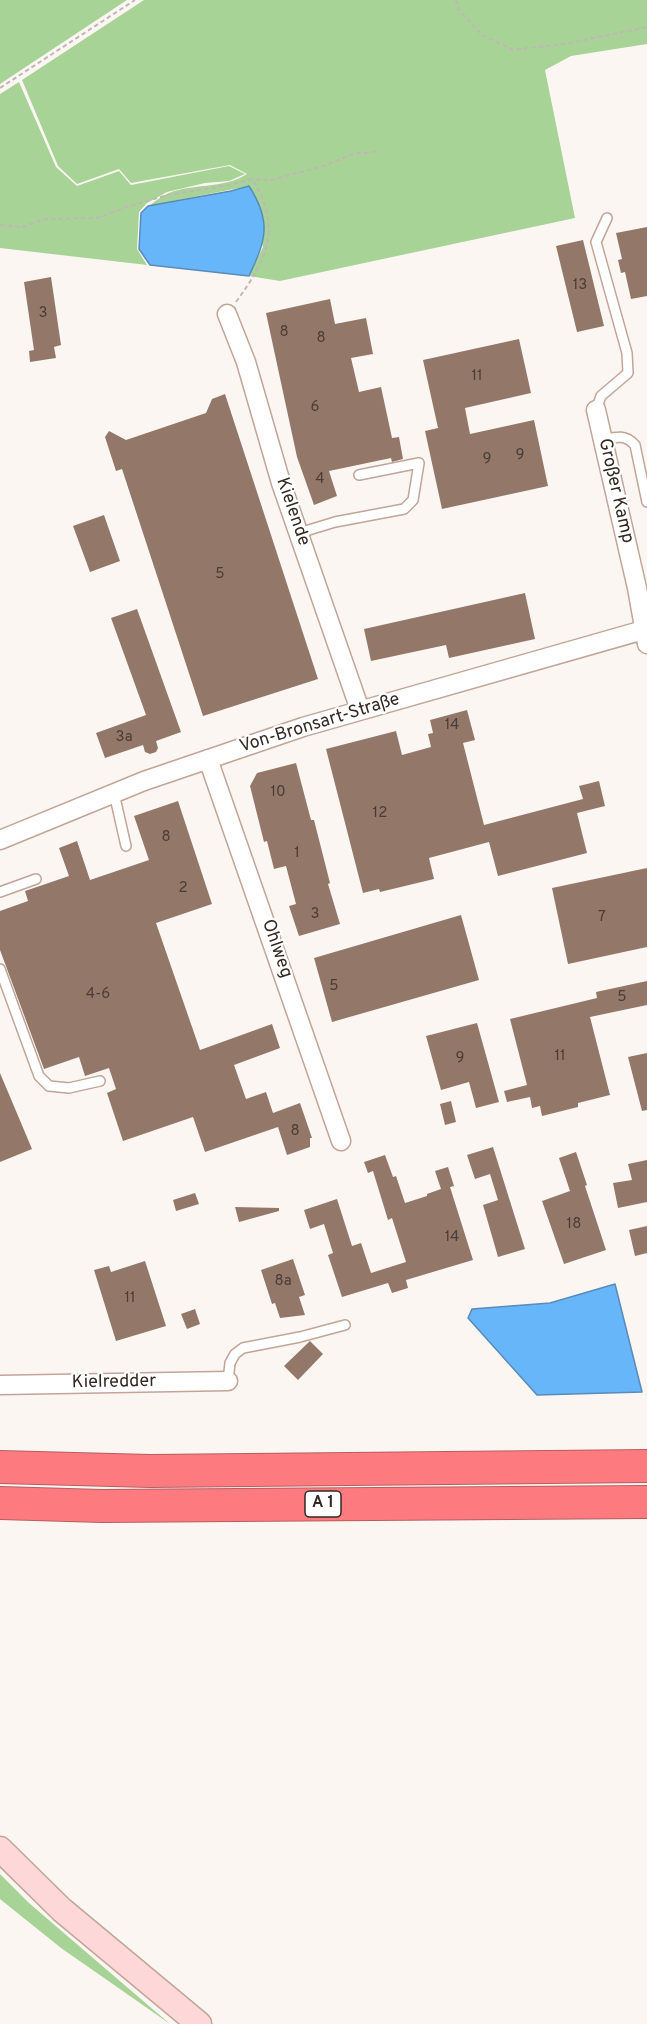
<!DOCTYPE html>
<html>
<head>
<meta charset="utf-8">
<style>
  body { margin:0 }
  canvas { display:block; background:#fcf6f3 }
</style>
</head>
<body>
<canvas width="647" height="2024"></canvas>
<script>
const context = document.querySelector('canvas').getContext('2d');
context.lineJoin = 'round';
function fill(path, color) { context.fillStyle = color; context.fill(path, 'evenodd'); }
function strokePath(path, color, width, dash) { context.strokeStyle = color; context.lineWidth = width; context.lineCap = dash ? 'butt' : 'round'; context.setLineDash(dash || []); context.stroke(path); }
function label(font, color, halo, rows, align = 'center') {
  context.font = font + ' Overpass,sans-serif'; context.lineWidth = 4.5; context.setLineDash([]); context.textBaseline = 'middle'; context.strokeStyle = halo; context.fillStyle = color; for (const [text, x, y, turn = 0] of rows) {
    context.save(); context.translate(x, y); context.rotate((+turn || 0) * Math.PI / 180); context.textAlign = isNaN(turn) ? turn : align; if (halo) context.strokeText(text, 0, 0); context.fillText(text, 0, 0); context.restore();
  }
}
fill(new Path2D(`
  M 0,0 L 127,0 L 0,84 Z
  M 144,0 L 647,0 L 647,44 L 571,56 L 545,70 L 575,218 L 280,281 L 249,276 L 263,247 L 249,186 L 148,206 C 155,202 161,196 169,193 C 194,183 224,189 247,174 L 230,165 L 131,183 L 119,169 L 77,184 L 58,166 L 22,80 Z
  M 19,82 L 56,167 L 77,186 L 119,171 L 131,185 L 229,166 L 245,174 L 229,181 L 205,183 L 167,192 L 147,203 L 139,212 L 137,249 L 147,265 L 0,248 L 0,94 Z
  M 0,1874 L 29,1903 L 170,2024 L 61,1948 L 0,1899 Z`), '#a8d396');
const water = new Path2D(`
  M 249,186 C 272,222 266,240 249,276 L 150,265 L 139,249 L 141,213 L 148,206 L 231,191 Z
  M 615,1284 L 642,1392 L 537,1395 L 468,1318 L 472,1309 L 550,1303 Z`);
fill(water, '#68b6fa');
strokePath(water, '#588bba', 1.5);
fill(new Path2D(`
  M 647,227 L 647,296 L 631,299 L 625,272 L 621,273 L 618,260 L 622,259 L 616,233 Z
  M 583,240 L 604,326 L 577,332 L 556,246 Z
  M 51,277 L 61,345 L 54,347 L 56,358 L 30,362 L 29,351 L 34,350 L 24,282 Z
  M 330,299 L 335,324 L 366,318 L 373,354 L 351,358 L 359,392 L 381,387 L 392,438 L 399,437 L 403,459 L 392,462 L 391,458 L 329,471 L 337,496 L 314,505 L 297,457 L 266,313 Z
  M 519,339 L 531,393 L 465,408 L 470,434 L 534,420 L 548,486 L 442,509 L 425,431 L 438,428 L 423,360 Z
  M 225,394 L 318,679 L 203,716 L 122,469 L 116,471 L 105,437 L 109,431 L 126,440 L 206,413 L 212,399 Z
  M 104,515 L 120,561 L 90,572 L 73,526 Z
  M 525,593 L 535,639 L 449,658 L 446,645 L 371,661 L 364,629 Z
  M 137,609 L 181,732 L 156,741 L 158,748 L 156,752 L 150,754 L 145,752 L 143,745 L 105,758 L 96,733 L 146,715 L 111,618 Z
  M 467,710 L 475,740 L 463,743 L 484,825 L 583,799 L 579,786 L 599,781 L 605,806 L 577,813 L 587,853 L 498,876 L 489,842 L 429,858 L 434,879 L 380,892 L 379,889 L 363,893 L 326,749 L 396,731 L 402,755 L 431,747 L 428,734 L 433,733 L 430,720 Z
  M 296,763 L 311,820 L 314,820 L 330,883 L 328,884 L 340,924 L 299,936 L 289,906 L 296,904 L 286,866 L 274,869 L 267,841 L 264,842 L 250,786 L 257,773 Z
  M 178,801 L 212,904 L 156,923 L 200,1050 L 272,1024 L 280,1048 L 234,1065 L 246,1099 L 266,1092 L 273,1113 L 300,1103 L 312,1138 L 310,1138 L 310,1147 L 287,1155 L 278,1127 L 205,1152 L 193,1117 L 123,1141 L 107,1093 L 116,1089 L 109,1068 L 85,1076 L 79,1057 L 44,1069 L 0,950 L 0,911 L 28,901 L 25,891 L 69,876 L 59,848 L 77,841 L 90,880 L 149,860 L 134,816 Z
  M 647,868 L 647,947 L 568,964 L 552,888 Z
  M 461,915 L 479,980 L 332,1022 L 314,958 Z
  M 647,981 L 647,1005 L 590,1017 L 610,1095 L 578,1103 L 578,1107 L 542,1116 L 540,1106 L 532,1108 L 530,1097 L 507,1102 L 504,1091 L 527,1085 L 510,1019 L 597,998 L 596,992 Z
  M 477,1023 L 499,1102 L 476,1108 L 469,1082 L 441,1090 L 426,1036 Z
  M 647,1053 L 647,1110 L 642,1111 L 628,1057 Z
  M 0,1073 L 32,1149 L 0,1162 Z
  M 451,1101 L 456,1122 L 445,1125 L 440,1104 Z
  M 493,1147 L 525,1249 L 498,1257 L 483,1205 L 498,1200 L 490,1174 L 475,1179 L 467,1155 Z
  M 576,1152 L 587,1185 L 585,1186 L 606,1250 L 564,1264 L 542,1201 L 570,1191 L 559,1158 Z
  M 385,1155 L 393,1177 L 396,1176 L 405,1203 L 427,1196 L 427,1194 L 441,1189 L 435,1171 L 448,1167 L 454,1186 L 450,1187 L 473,1260 L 406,1280 L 408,1288 L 392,1293 L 388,1283 L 342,1297 L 328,1255 L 333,1253 L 324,1224 L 310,1229 L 304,1210 L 337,1199 L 352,1246 L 361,1243 L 371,1273 L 406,1262 L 392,1218 L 388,1220 L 373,1171 L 368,1173 L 364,1162 Z
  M 647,1160 L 647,1202 L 618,1208 L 613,1183 L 632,1180 L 628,1164 Z
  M 195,1193 L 199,1204 L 176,1211 L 173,1200 Z
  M 235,1207 L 279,1208 L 279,1211 L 239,1222 Z
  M 647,1226 L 647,1253 L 635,1256 L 629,1230 Z
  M 293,1259 L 305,1295 L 299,1297 L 305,1315 L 280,1318 L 275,1303 L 272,1304 L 261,1270 Z
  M 145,1261 L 166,1326 L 116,1341 L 94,1270 L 109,1266 L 111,1272 Z
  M 195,1309 L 200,1324 L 187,1329 L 181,1314 Z
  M 310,1341 L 323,1354 L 298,1380 L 284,1366 Z`), '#93786a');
const service = new Path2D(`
  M 596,410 L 601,396 L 628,373 L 627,353 L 596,242 L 607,218
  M 603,440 C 616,437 625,434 635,445 L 647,502
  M 299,533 L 335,522 L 404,509 L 413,500 L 419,463 L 359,475
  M 114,793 L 126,846
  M 0,892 L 36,879
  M 0,969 L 39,1076 L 49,1086 L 69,1088 L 100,1081
  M 228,1381 L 230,1363 L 235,1354 L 243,1348 L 300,1337 L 345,1325`);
const minor = new Path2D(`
  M 227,314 L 246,362 L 281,483 L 360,710
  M 596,410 L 637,588 L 647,644
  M 208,759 L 341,1141
  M 0,840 L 144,781 L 303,727 L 647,629
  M 0,1385 L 228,1381`);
const secondary = new Path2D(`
  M 0,1849 L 62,1910 L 199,2024`);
const motorway = new Path2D(`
  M 0,1467 L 150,1471 L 647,1466
  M 0,1503 L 102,1506 L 647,1502`);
strokePath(service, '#c1a597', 12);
strokePath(minor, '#c1a597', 21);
strokePath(secondary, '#c1a597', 27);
strokePath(motorway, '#b75e5f', 34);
strokePath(new Path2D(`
  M 456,0 L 458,9 L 482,35 L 513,50 L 570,43 L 647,27
  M 0,88 L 135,0
  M 0,225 L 23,227 L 44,219 L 97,218 L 129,206 L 168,195 L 230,185 L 252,179 L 271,180 L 327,165 L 353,154 L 378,151
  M 236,302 C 267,259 283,229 252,179`), '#bfb7b4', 2, [4.5, 3]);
strokePath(service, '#fff', 9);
strokePath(minor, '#fff', 18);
strokePath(secondary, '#fed7d9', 24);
strokePath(motorway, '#fd7b7f', 32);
label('15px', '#4c3c35', null, [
  ["13",580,286],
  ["3",43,314],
  ["8",284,333],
  ["8",321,339],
  ["11",477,377],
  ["6",315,408],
  ["9",520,456],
  ["9",487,460],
  ["4",320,480],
  ["5",220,575],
  ["14",452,726],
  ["3a",124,738],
  ["10",278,793],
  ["12",380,814],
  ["8",166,838],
  ["1",297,854],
  ["2",183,889],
  ["3",315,915],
  ["7",602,918],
  ["5",334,987],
  ["4-6",98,995],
  ["5",622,998],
  ["11",560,1057],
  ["9",460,1059],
  ["8",295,1132],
  ["18",574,1225],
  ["14",452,1238],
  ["8a",283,1282],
  ["11",130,1299]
]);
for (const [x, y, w] of [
  [323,1504,36]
]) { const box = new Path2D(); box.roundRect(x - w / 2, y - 13, w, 26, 4.5); context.fillStyle = '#fff'; context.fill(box); strokePath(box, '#342823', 1.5); }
label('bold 16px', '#342823', null, [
  ["A 1",323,1504]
]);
label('18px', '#342823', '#fff', [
  ["Großer Kamp",615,491,77],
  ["Kielende",292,512,71],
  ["Von-Bronsart-Straße",320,724,-17],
  ["Ohlweg",276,949,71],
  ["Kielredder",114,1383,-1]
]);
</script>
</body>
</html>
